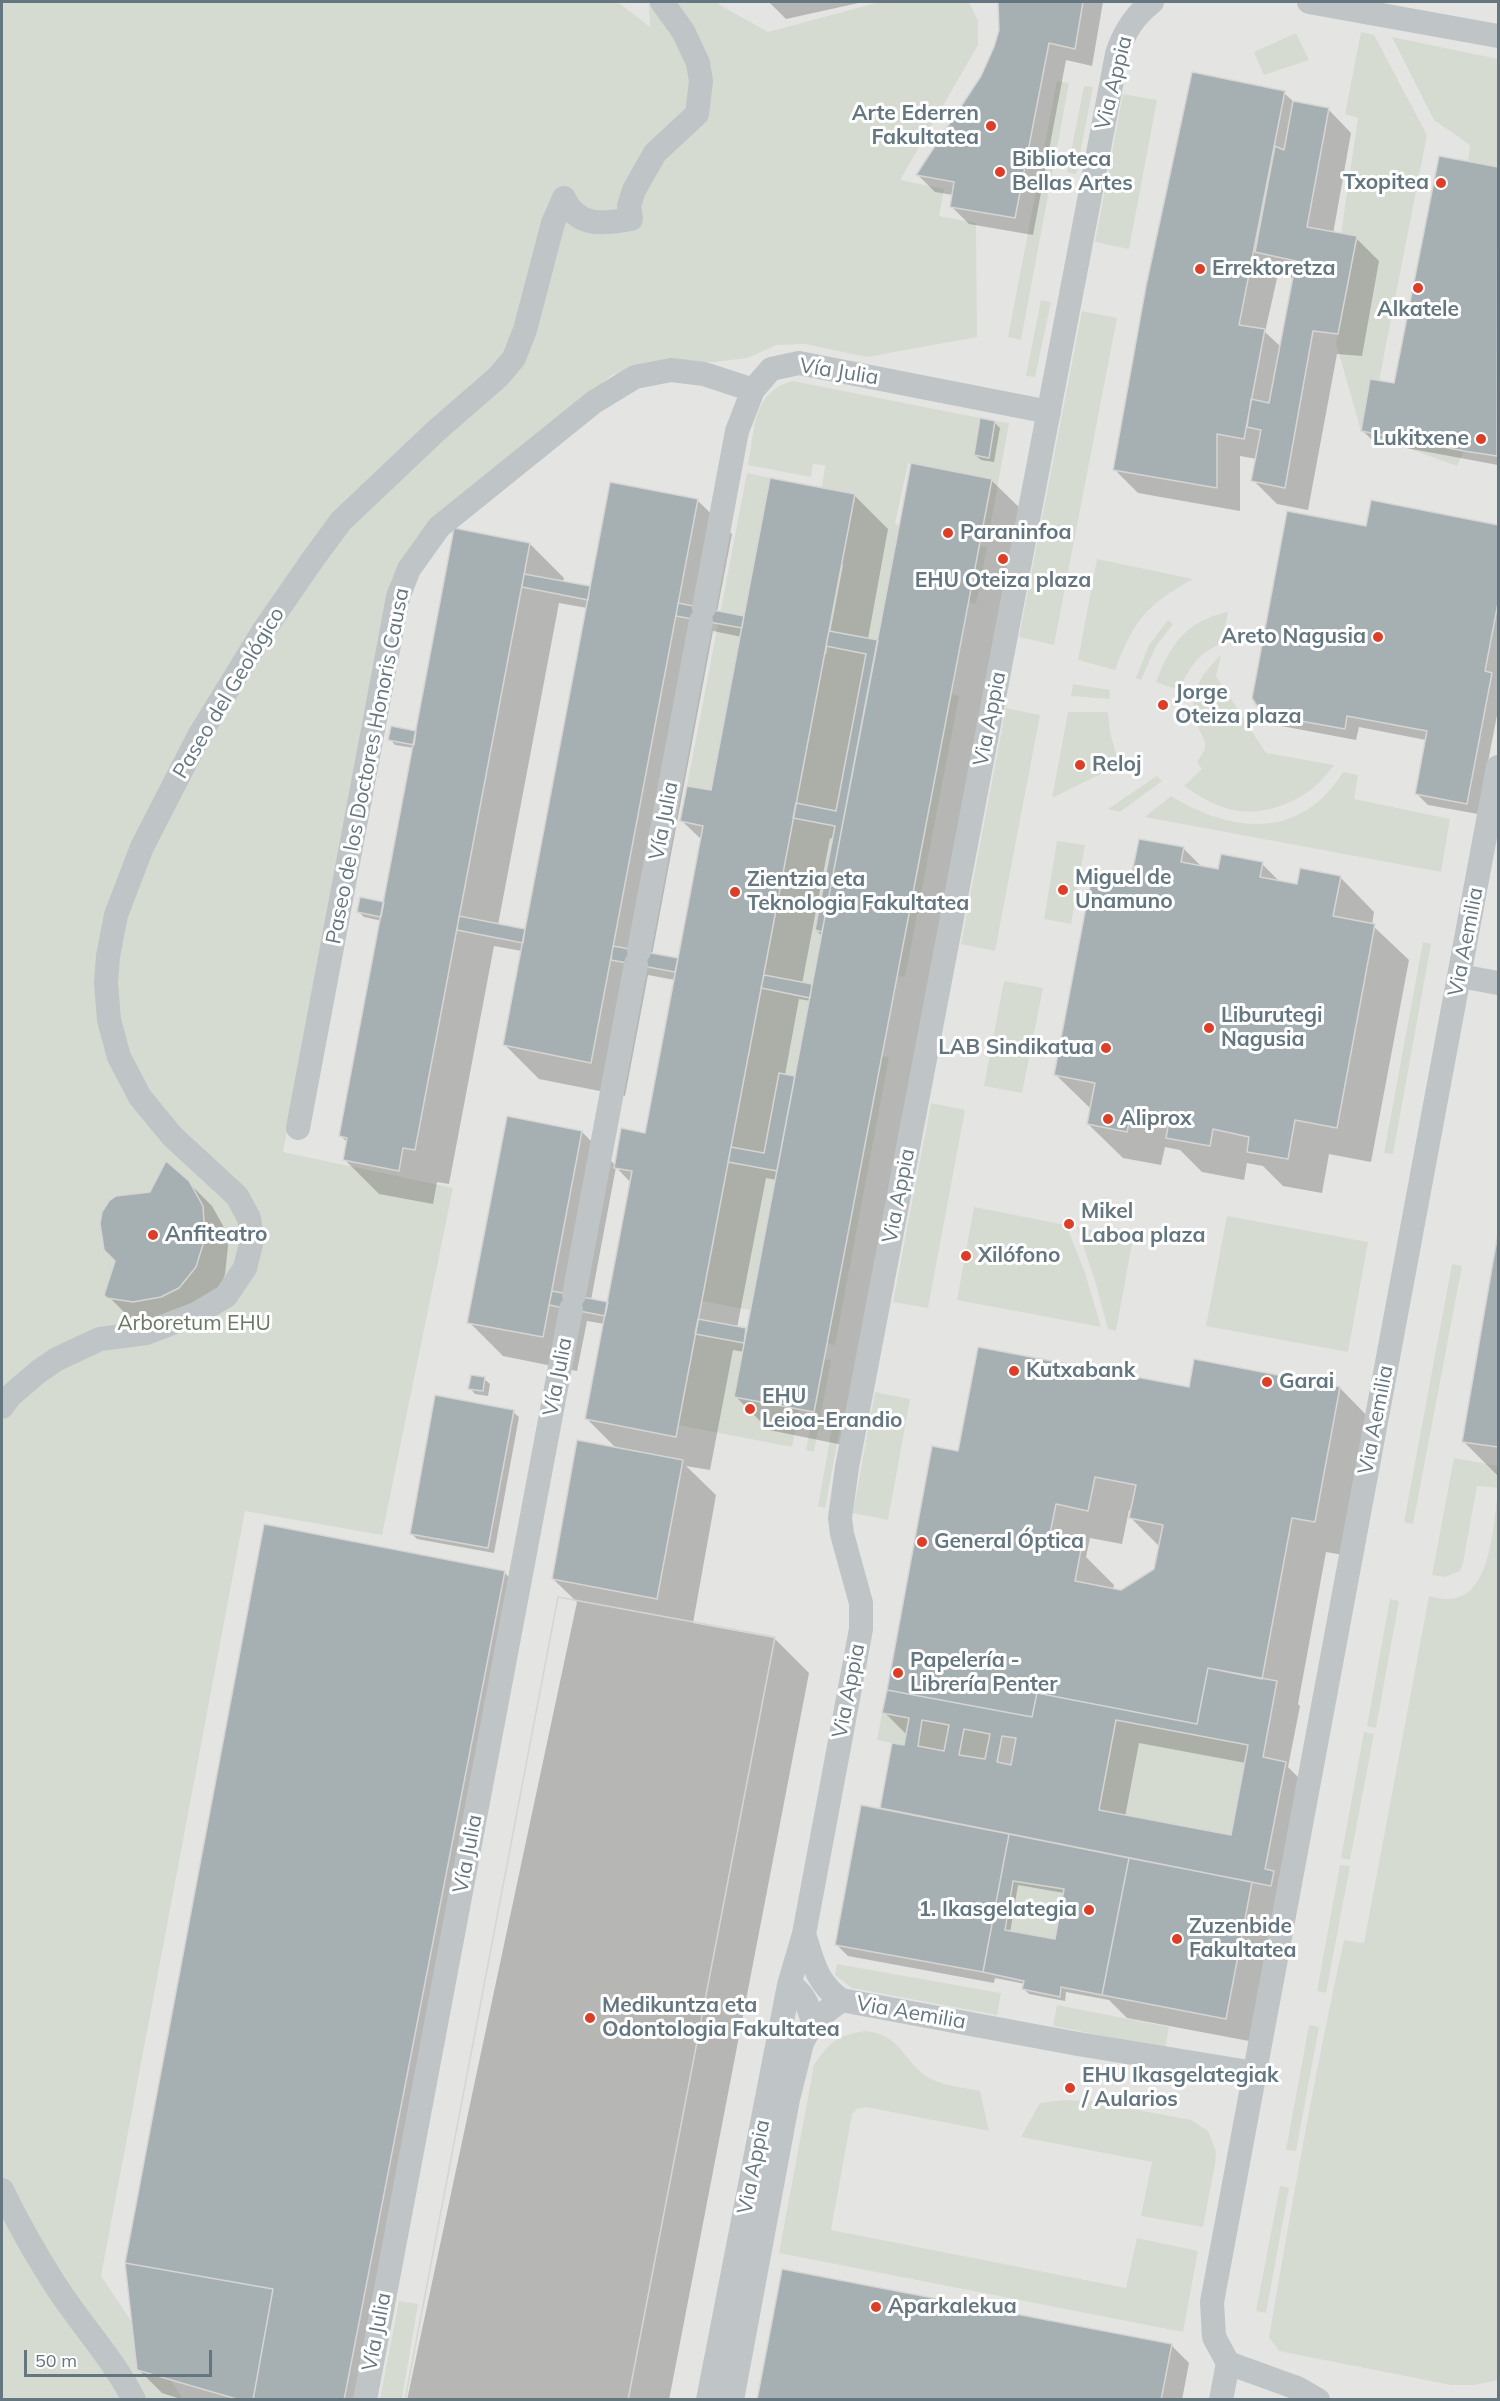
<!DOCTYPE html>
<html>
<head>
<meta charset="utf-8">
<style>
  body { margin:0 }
  #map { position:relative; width:1500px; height:2401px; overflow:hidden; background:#f4f4f0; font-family:Mulish,sans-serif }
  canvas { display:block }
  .frame { position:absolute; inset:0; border:3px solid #647680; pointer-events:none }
  .scale { position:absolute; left:24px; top:2350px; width:188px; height:27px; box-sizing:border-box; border:3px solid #647680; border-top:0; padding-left:8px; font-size:18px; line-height:21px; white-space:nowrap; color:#647680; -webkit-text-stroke:4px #fff; paint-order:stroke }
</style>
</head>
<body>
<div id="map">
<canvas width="1500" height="2401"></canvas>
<div class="frame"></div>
<div class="scale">50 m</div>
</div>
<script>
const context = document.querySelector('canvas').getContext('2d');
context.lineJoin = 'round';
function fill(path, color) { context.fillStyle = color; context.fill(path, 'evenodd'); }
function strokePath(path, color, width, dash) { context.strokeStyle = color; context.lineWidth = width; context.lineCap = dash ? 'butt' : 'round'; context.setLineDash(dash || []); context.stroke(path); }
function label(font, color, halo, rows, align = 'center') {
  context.font = font + ' Mulish,sans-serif'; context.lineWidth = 6; context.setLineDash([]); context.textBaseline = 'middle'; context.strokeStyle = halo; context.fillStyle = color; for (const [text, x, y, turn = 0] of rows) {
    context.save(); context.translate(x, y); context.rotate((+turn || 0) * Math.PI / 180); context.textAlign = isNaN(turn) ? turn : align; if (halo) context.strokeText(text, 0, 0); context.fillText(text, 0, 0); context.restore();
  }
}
fill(new Path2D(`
  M 618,2 L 1498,2 L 1498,2399 L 2,2400 L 2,409 L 651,28 Z`), '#e4e5e3');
fill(new Path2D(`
  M 2,2 L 618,2 L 650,27 L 649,2 L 715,2 L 768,32 L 880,2 L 969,2 L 978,21 L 978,45 L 900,180 L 944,189 L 939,216 L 976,223 L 977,337 L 867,357 L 805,344 L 776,345 L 748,358 L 714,362 L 657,362 L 612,375 L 429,522 L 392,579 L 283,1152 L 453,1188 L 382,1535 L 245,1511 L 101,2276 L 183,2399 L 2,2400 Z
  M 1361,32 L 1374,35 L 1427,135 L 1379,381 L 1370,380 L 1361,431 L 1464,451 L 1457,466 L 1361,431 L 1336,343 L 1357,237 L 1341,234 L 1358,118 L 1345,114 Z
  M 1296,33 L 1309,60 L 1264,75 L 1254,52 Z
  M 1392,37 L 1498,59 L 1498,167 L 1468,161 L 1470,145 L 1434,120 Z
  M 1057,81 L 1069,83 L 1021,340 L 1008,337 Z
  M 1084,86 L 1093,87 L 1076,174 L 1067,172 Z
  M 1123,94 L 1157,100 L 1129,249 L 1095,242 Z
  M 1041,300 L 1051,302 L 1035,377 L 1026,376 Z
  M 1082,311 L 1117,318 L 1054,645 L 1019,637 Z
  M 793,381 L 980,418 L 974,455 L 989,457 L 995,421 L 1009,423 L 989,533 L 982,531 L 992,479 L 908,463 L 895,524 L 900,526 L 878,640 L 829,631 L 855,494 L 822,488 L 825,465 L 813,464 L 811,477 L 748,465 C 755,430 752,391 793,381 Z
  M 747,473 L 770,478 L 711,790 L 687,786 Z
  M 979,546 L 987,547 L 976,604 L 968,602 Z
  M 1097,559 L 1193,579 C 1146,605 1134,620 1115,670 L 1078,660 Z
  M 1228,612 L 1224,634 L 1225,643 C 1201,649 1189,668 1179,690 L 1156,682 C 1170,645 1186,621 1228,612 Z
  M 1168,620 L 1173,624 L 1156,646 L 1141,680 L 1136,678 L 1149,645 Z
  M 826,646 L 866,654 L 836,811 L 796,803 Z
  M 1221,655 L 1216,676 L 1266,753 L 1334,765 C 1322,782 1307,795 1288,803 C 1247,820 1220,811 1184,786 L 1202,769 L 1197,762 C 1200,757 1206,750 1205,744 C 1204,737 1198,729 1196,722 C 1187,694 1202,673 1221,655 Z
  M 1073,684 L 1110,690 L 1109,699 L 1071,696 Z
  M 951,694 L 959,696 L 905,977 L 897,975 Z
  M 1006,708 L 1040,715 L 995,951 L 961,944 Z
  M 1068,712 L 1108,712 L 1110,732 L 1119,765 L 1052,798 Z
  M 1343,772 L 1358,775 L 1354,799 L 1450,819 L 1441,872 L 1145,817 L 1171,796 C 1233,834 1301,840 1343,772 Z
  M 1157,776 L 1162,781 L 1120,812 L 1108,809 Z
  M 793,818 L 835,826 L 815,930 L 822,932 L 812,984 L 764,975 Z
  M 1057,841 L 1085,845 L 1071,924 L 1044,919 Z
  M 1423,942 L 1431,944 L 1393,1154 L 1384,1153 Z
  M 1004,981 L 1043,988 L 1022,1093 L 984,1086 Z
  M 761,988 L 810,998 L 795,1076 L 779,1073 L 764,1153 L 731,1147 Z
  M 882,1056 L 889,1057 L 835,1345 L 827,1343 Z
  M 931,1103 L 965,1110 L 928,1308 L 893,1302 Z
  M 728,1162 L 777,1171 L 750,1310 L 702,1301 Z
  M 974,1207 L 1066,1225 L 1085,1273 L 1101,1327 L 957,1300 Z
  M 1227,1216 L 1368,1242 L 1348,1352 L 1206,1326 Z
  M 1077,1227 L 1133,1238 L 1116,1331 L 1108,1329 L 1095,1281 Z
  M 1452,1264 L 1462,1266 L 1413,1524 L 1404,1522 Z
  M 695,1334 L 744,1343 L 734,1397 L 799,1409 L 792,1447 L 678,1425 Z
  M 824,1359 L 831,1360 L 814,1452 L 806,1450 Z
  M 875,1392 L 910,1399 L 888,1520 L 853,1513 Z
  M 834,1417 L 842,1418 L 825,1508 L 818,1506 Z
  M 1454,1458 L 1498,1466 L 1498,1488 L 1477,1486 L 1463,1563 L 1460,1571 L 1445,1577 L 1432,1575 Z
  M 1498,1492 L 1498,2380 L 1474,2385 L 1451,2385 L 1279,2351 L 1269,2337 C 1292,2204 1315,2071 1344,1940 L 1364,1943 L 1429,1596 C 1434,1597 1441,1599 1447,1599 C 1492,1600 1493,1523 1498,1492 Z
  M 1390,1599 L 1399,1601 L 1376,1728 L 1367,1726 Z
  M 882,1713 L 909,1718 L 904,1745 L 877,1740 Z
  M 922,1720 L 949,1725 L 944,1751 L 918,1746 Z
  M 1116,1720 L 1248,1745 L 1231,1835 L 1099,1810 Z
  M 964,1729 L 990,1734 L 985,1759 L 959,1755 Z
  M 1364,1732 L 1374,1734 L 1350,1860 L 1341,1858 Z
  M 1340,1865 L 1350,1866 L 1326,1993 L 1317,1991 Z
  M 1013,1881 L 1064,1889 L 1055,1939 L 1005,1930 Z
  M 837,1964 L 1001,1993 L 997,2015 L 852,1988 L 835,1975 Z
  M 1057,2005 L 1169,2027 L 1165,2048 L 1053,2026 Z
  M 1309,2025 L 1319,2027 L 1296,2151 L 1286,2150 Z
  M 865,2031 C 899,2034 902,2058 926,2076 C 941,2086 963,2087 980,2091 L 989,2131 L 866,2107 L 857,2109 L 852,2114 L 831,2230 L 1126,2288 L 1137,2238 L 1198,2251 L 1183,2332 L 779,2253 L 814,2065 C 829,2042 838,2035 865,2031 Z
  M 1064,2100 L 1090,2101 L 1191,2120 L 1208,2131 L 1216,2151 L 1215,2164 L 1203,2227 L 1141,2216 L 1152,2162 L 1021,2137 L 1040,2103 Z
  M 1280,2186 L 1289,2188 L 1266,2313 L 1256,2311 Z
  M 399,2301 L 418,2304 L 402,2399 L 380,2399 Z`), '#d6dbd1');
fill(new Path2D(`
  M 769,2 L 863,2 L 786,19 Z
  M 999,2 L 1103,2 L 1092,66 L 1066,60 L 1033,235 L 969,224 L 951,206 L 953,195 L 935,192 L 918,175 L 982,77 L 995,48 L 1001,16 Z
  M 1284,93 L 1295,103 L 1328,109 L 1351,133 L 1333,234 L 1356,238 L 1379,261 L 1362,356 L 1337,354 L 1308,510 L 1277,504 L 1253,480 L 1257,459 L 1240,456 L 1240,511 L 1138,493 L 1115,470 ZM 1278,274 L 1294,278 L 1281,347 L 1265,332 Z
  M 1440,158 L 1498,169 L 1498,465 L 1374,442 L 1362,430 L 1396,385 Z
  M 994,422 L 1000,428 L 994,462 L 981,460 L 975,455 Z
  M 991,480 L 1026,514 L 848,1446 L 769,1430 L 735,1396 L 744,1352 L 733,1350 L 710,1470 L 686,1466 L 716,1495 L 693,1623 L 774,1638 L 809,1673 L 669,2400 L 407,2400 L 577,1602 L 553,1579 L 617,1449 L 587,1419 L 605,1324 L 587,1321 L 577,1371 L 503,1356 L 469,1322 L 582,1132 L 616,1166 L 646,1134 L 675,980 L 648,975 L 625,1096 L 539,1079 L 505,1045 L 522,951 L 494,946 L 449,1184 L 437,1182 L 433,1204 L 379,1194 L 345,1160 L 348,1143 L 341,1136 L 382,921 L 364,917 L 359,912 L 385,904 L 414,748 L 395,745 L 390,739 L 417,733 L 530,544 L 564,578 L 563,583 L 591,588 L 697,500 L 732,534 L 717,612 L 745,618 L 854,495 L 888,529 L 868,639 L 877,641 ZM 840,564 L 843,565 L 826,654 L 823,654 ZM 559,603 L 587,608 L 526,932 L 498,925 ZM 713,631 L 742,637 L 712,792 L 682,821 L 702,840 L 679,961 L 652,955 ZM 830,838 L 834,839 L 816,930 L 823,937 L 813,987 L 802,984 ZM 799,999 L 811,1001 L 796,1079 L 785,1075 ZM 616,1167 L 631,1183 L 609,1303 L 591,1300 ZM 766,1178 L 777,1180 L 748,1331 L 737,1328 Z
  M 1372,502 L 1498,527 L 1498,710 L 1478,814 L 1428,805 L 1416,793 L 1426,740 L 1359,727 L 1356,740 L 1276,725 L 1264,713 L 1367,528 Z
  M 1183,848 L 1203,868 L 1219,871 L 1262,864 L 1281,883 L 1298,886 L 1340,877 L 1374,912 L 1372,925 L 1409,960 L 1371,1162 L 1329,1154 L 1322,1193 L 1283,1186 L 1263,1166 L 1247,1163 L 1244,1180 L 1202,1172 L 1180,1150 L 1165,1147 L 1161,1165 L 1123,1158 L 1088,1124 L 1091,1109 L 1055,1074 L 1133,879 Z
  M 188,1182 L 212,1206 L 226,1231 L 228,1246 L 225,1274 L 219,1291 L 158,1325 L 133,1321 L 109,1297 L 151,1194 Z
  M 1498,1242 L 1498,1476 L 1464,1442 Z
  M 484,1379 L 490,1384 L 488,1396 L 475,1394 L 470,1388 Z
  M 1340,1388 L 1374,1423 L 1349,1556 L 1326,1552 L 1298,1704 L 1300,1706 L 1288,1767 L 1308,1787 L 1249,2041 L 1127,2018 L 1109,2000 L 1066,1992 L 1065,2001 L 1029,1994 L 1024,1989 L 1025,1984 L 995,1978 L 994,1983 L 848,1956 L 836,1944 L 885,1811 L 881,1808 L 906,1747 L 908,1736 L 884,1712 L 959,1453 L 1190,1389 ZM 1129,1510 L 1132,1511 L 1131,1518 L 1160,1547 L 1155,1570 L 1122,1592 L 1113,1590 L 1114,1585 L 1086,1557 L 1090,1538 L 1122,1544 ZM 1139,1743 L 1246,1763 L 1233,1837 L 1125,1817 ZM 1018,1885 L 1064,1893 L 1056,1941 L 1010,1933 Z
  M 513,1412 L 519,1417 L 494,1553 L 417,1539 L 411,1533 Z
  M 504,1572 L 515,1584 L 357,2400 L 184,2400 L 162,2393 L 138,2369 Z
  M 1171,2345 L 1189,2363 L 1182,2400 L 759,2400 Z`), '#0003');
const building = new Path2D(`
  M 998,2 L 1083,2 L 1075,49 L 1049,43 L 1015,218 L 950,207 L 954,182 L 916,175 L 981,76 L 994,47 L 999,30 Z
  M 1192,72 L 1285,91 L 1239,325 L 1265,329 L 1244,439 L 1217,434 L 1217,488 L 1113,470 L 1146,286 Z
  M 1293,101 L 1329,108 L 1307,227 L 1357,236 L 1338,334 L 1313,331 L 1285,488 L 1251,481 L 1261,430 L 1247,427 L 1251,399 L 1269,403 L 1296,261 L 1255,252 L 1275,146 L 1284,150 Z
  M 1439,156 L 1498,167 L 1497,456 L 1464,451 L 1361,431 L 1370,379 L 1394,383 Z
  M 980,418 L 995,421 L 989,458 L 974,455 Z
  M 911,463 L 992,479 L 814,1412 L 734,1397 Z
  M 770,478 L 855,494 L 676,1437 L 585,1419 L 632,1171 L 614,1168 L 621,1128 L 645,1133 L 703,826 L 680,821 L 687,786 L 711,790 Z
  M 610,482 L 698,499 L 591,1063 L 503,1045 Z
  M 1371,500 L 1498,525 L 1498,603 L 1485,671 L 1492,673 L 1467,804 L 1415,794 L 1427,731 L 1347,716 L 1345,729 L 1262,714 L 1252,698 L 1287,511 L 1366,526 Z
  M 454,528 L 530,543 L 415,1150 L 403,1148 L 399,1171 L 343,1160 L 347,1138 L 339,1136 Z
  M 524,574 L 590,586 L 588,600 L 522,587 Z
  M 678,603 L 744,616 L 742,628 L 676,616 Z
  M 829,631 L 878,640 L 822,932 L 815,930 L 835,826 L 793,818 L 796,803 L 836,811 L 866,654 L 826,646 Z
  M 391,726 L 416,731 L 414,745 L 388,740 Z
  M 1139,839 L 1184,847 L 1181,862 L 1218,869 L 1221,854 L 1263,862 L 1260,877 L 1297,884 L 1300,868 L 1341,876 L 1333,916 L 1375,924 L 1337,1128 L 1295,1120 L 1288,1159 L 1247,1152 L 1249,1137 L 1213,1129 L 1210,1146 L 1166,1138 L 1169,1121 L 1131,1114 L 1127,1132 L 1087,1124 L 1095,1083 L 1054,1075 L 1093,870 L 1131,877 Z
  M 360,897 L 384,902 L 381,917 L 357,912 Z
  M 459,916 L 525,929 L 523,943 L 457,930 Z
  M 613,946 L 678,958 L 675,972 L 611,960 Z
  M 764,975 L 812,984 L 810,998 L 761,988 Z
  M 779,1073 L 795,1076 L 777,1171 L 728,1162 L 731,1147 L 764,1153 Z
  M 507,1116 L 582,1131 L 543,1337 L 467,1323 Z
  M 166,1161 L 189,1181 L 203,1206 L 205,1238 L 196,1267 L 179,1288 L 161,1297 L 133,1302 L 107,1298 L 104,1295 L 115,1261 L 104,1250 L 100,1223 L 102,1212 L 109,1201 L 116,1196 L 150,1192 Z
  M 1498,1233 L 1498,1447 L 1462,1442 Z
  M 552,1291 L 608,1302 L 605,1316 L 549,1305 Z
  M 698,1319 L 746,1328 L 744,1343 L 695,1334 Z
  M 978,1347 L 1189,1387 L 1194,1359 L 1340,1387 L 1315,1522 L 1292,1518 L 1262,1679 L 1208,1668 L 1197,1724 L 1037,1693 L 1032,1717 L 887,1690 L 932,1446 L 958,1451 ZM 1095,1477 L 1136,1485 L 1129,1518 L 1163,1525 L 1154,1569 L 1121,1590 L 1075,1581 L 1081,1550 L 1048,1543 L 1056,1504 L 1088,1511 Z
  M 471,1375 L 485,1377 L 483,1391 L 468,1389 Z
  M 435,1395 L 514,1410 L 488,1548 L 410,1534 Z
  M 577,1440 L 683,1460 L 657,1599 L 552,1579 Z
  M 264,1524 L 505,1571 L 344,2400 L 253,2400 L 273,2289 L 125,2263 Z
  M 558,1597 L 775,1637 L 628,2400 L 405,2400 Z
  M 558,1597 L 775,1637 L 628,2400 L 405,2400 Z
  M 1208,1668 L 1277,1681 L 1263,1757 L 1286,1762 L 1265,1869 L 1274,1871 L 1271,1886 L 880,1808 L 892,1743 L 904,1745 L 909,1718 L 882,1713 L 887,1690 L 1032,1717 L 1037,1693 L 1197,1724 ZM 922,1720 L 949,1725 L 944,1751 L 918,1746 ZM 1116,1720 L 1248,1745 L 1231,1835 L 1099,1810 ZM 964,1729 L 990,1734 L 985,1759 L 959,1755 ZM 1002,1736 L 1016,1738 L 1011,1765 L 997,1762 Z
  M 861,1805 L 1009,1834 L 983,1972 L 835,1945 Z
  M 1009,1834 L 1129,1858 L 1102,1995 L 1061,1987 L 1060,1997 L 1022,1989 L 1024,1981 L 983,1972 ZM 1013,1881 L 1064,1889 L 1055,1939 L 1005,1930 Z
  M 1129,1858 L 1252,1882 L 1226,2019 L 1102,1995 Z
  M 125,2263 L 273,2289 L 253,2400 L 240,2400 L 137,2370 Z
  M 782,2269 L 1172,2344 L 1161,2400 L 757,2400 Z`);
fill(building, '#a6afb2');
strokePath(building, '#d5d5d3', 1.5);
strokePath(new Path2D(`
  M 1309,2 L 1498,36
  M 704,608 L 737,431 L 753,390 L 771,369 L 799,363 L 1049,412
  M 639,951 L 701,621
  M 1460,976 L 1498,983
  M 298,1128 L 398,597 L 409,569 L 439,527 L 594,402 L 635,377 L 671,370 L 704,374 L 753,390
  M 574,1295 L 636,964
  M 2,1407 L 10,1396 L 38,1372 L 57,1359 L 100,1339 L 146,1333 L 196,1314 L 226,1296 L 245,1268 L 252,1240 L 249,1218 L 237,1196 L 172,1136 L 140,1097 L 119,1057 L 109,1020 L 106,983 L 108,956 L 116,915 L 142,847 L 200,734 L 264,630 L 313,559 L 341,521 L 437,430 L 498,377 L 514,358 L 525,330 L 553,223 L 564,198 C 577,228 604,224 631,219 L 629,206 L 634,190 L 655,153 L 697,114 L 701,81 L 698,63 L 683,31 L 662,2
  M 804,1934 C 813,1962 816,1982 841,2000
  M 789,1985 C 805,1993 808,2006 813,2022
  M 2,2190 C 18,2223 36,2255 56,2286 C 81,2325 113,2358 134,2400
  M 1228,2363 L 1297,2388 L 1318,2400
  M 365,2400 L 571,1309
  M 708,2400 L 789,1985 L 804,1934 L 861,1629 L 861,1603 L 842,1534 L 840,1518 L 847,1467 L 1117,54 C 1124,32 1134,16 1152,2
  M 732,2400 L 788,2099 L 802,2043 L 813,2022 L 841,2000 L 1078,2044 L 1255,2073
  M 1221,2400 L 1228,2363 L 1214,2337 L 1212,2302 L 1498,767`), '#bfc4c6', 24);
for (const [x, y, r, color] of [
  [991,126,6,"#dd3e27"],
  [1000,172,6,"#dd3e27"],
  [1441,183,6,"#dd3e27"],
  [1200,269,6,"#dd3e27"],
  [1418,288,6,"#dd3e27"],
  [1481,439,6,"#dd3e27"],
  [948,533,6,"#dd3e27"],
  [1003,559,6,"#dd3e27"],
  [1378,637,6,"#dd3e27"],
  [1163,705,6,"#dd3e27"],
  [1080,765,6,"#dd3e27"],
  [1063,890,6,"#dd3e27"],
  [735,892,6,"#dd3e27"],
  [1209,1028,6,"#dd3e27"],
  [1106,1048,6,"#dd3e27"],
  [1108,1119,6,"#dd3e27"],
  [1069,1224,6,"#dd3e27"],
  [153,1235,6,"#dd3e27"],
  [966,1256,6,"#dd3e27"],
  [1014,1371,6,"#dd3e27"],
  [1267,1382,6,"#dd3e27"],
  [750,1409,6,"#dd3e27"],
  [922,1542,6,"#dd3e27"],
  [898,1673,6,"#dd3e27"],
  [1089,1910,6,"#dd3e27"],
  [1177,1939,6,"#dd3e27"],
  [590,2018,6,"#dd3e27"],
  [1070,2088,6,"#dd3e27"],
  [876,2307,6,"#dd3e27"]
]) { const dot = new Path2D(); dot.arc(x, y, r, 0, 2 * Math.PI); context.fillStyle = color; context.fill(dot); strokePath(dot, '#fff', 2); }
label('21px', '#647680', '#fff', [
  ["Via Appia",1114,83,-76],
  ["Vía Julia",839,372,9],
  ["Paseo del Geológico",229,693,-59],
  ["Via Appia",990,719,-79],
  ["Paseo de los Doctores Honoris Causa",368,766,-79],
  ["Vía Julia",664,821,-79],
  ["Via Aemilia",1466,942,-79],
  ["Via Appia",899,1196,-79],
  ["Vía Julia",558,1377,-79],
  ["Via Aemilia",1376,1420,-79],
  ["Via Appia",849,1691,-79],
  ["Vía Julia",468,1854,-79],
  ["Via Aemilia",911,2013,10],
  ["Via Appia",754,2167,-79],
  ["Vía Julia",377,2332,-79]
]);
label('bold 21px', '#647680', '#fff', [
  ["Arte Ederren",979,114,"right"],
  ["Fakultatea",979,138,"right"],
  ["Biblioteca",1012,160],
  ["Bellas Artes",1012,184],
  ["Txopitea",1429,183,"right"],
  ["Errektoretza",1212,269],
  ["Alkatele",1418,310,"center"],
  ["Lukitxene",1469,439,"right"],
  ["Paraninfoa",960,533],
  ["EHU Oteiza plaza",1003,581,"center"],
  ["Areto Nagusia",1366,637,"right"],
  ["Jorge",1175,693],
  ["Oteiza plaza",1175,717],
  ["Reloj",1092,765],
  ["Miguel de",1075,878],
  ["Unamuno",1075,902],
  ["Zientzia eta",747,880],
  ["Teknologia Fakultatea",747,904],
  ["Liburutegi",1221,1016],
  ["Nagusia",1221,1040],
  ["LAB Sindikatua",1094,1048,"right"],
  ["Aliprox",1120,1119],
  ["Mikel",1081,1212],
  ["Laboa plaza",1081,1236],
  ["Anfiteatro",165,1235],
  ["Xilófono",978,1256],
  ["Kutxabank",1026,1371],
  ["Garai",1279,1382],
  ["EHU",762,1397],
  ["Leioa-Erandio",762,1421],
  ["General Óptica",934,1542],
  ["Papelería -",910,1661],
  ["Librería Penter",910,1685],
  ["1. Ikasgelategia",1077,1910,"right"],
  ["Zuzenbide",1189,1927],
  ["Fakultatea",1189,1951],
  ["Medikuntza eta",602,2006],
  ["Odontologia Fakultatea",602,2030],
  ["EHU Ikasgelategiak",1082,2076],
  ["/ Aularios",1082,2100],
  ["Aparkalekua",888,2307]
], 'left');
label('21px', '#697862', '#fff', [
  ["Arboretum EHU",194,1324]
]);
</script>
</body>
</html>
